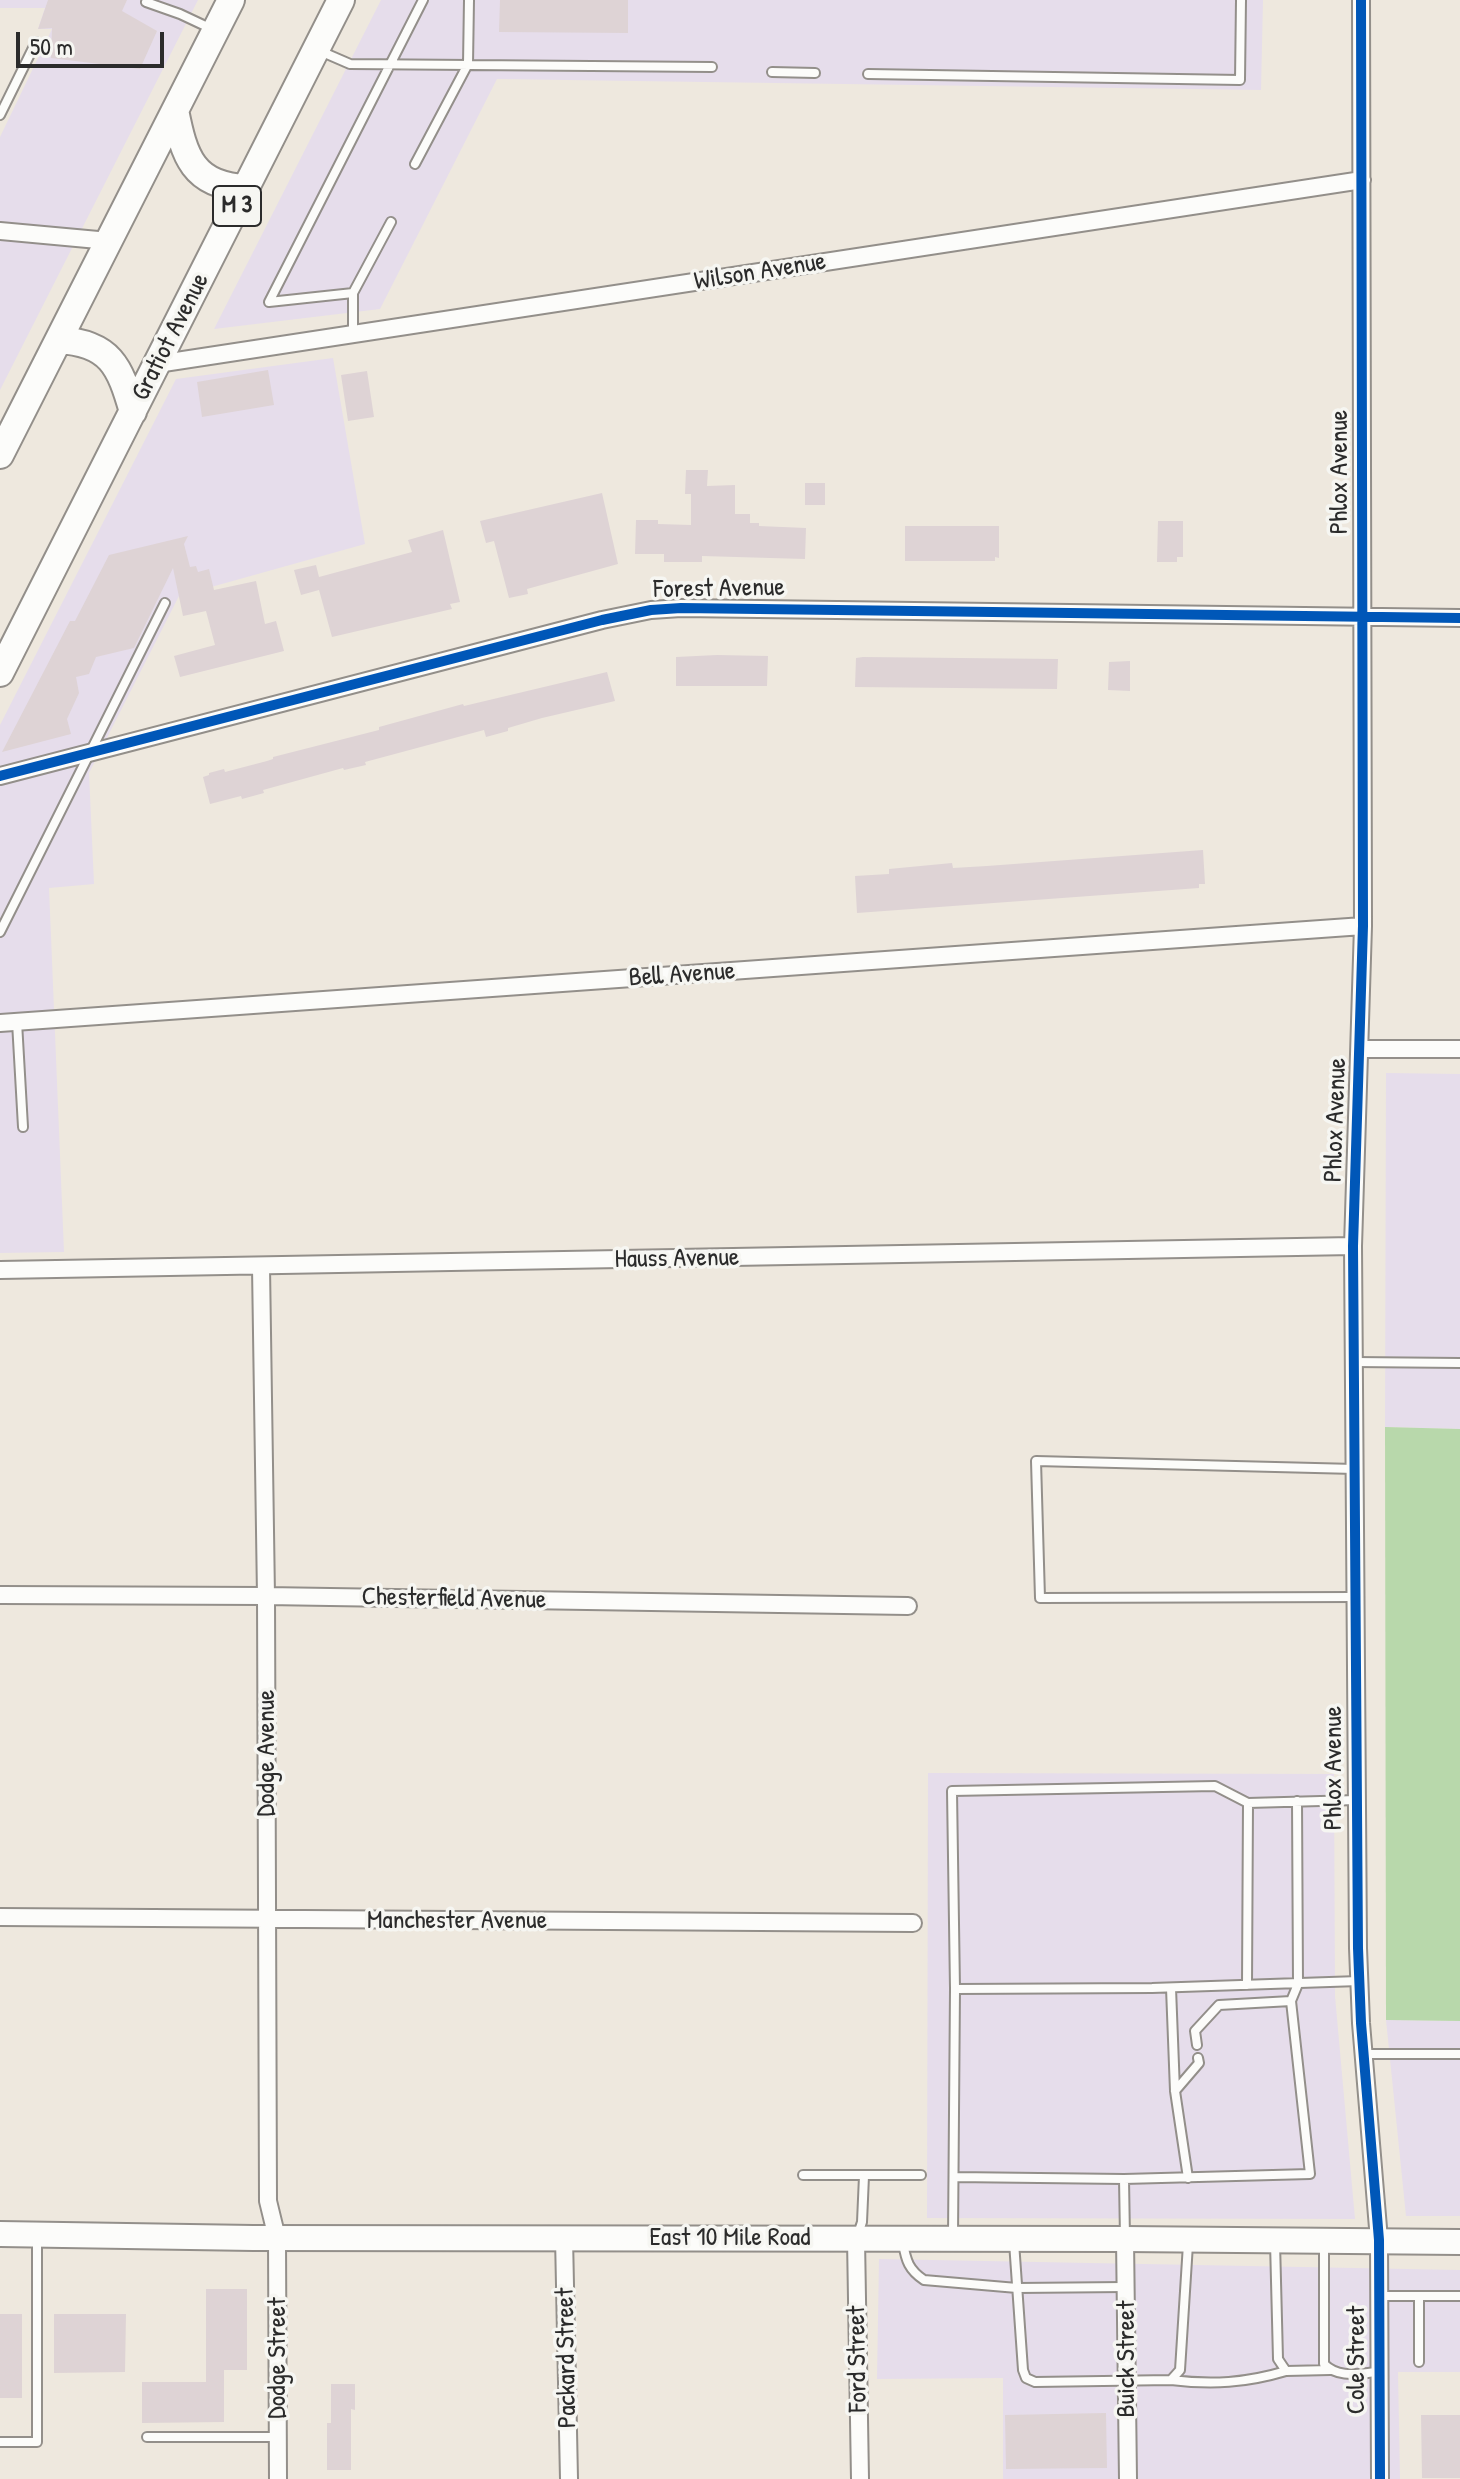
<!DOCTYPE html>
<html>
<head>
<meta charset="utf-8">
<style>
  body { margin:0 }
  #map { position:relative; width:1460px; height:2479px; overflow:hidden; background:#eee8de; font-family:"Patrick Hand",sans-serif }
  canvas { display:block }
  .scale { position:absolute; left:16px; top:32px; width:148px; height:36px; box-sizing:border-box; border:4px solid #2b2b2b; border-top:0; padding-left:10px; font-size:24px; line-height:28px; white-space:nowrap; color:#2b2b2b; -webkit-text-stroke:6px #f6f6f2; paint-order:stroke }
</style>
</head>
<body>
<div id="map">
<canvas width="1460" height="2479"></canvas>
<div class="scale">50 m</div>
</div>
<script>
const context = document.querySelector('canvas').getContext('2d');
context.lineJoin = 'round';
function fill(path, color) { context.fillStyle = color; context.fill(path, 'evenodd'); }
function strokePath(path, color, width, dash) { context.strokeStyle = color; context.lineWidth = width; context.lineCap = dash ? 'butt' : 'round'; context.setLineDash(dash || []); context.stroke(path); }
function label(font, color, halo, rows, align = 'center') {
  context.font = font + ' "Patrick Hand",sans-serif'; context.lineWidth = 7; context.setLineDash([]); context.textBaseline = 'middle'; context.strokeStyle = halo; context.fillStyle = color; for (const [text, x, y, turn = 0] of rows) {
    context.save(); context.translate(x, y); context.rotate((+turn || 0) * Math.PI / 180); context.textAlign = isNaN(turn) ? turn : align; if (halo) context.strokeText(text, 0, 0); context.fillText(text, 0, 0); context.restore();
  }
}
fill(new Path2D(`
  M 0,0 L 198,0 L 0,390 L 0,137 L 52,29 L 38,29 L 45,8 L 0,8 Z
  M 381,0 L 1263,0 L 1261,90 L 497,79 L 380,309 L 214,329 Z
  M 333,358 L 365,544 L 179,596 L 89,773 L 94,884 L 49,888 L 64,1252 L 0,1253 L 0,725 L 176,379 Z
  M 1386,1073 L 1460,1074 L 1460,1429 L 1385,1427 Z
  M 928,1773 L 1334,1774 L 1335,1996 L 1355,2219 L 927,2218 Z
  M 1386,2020 L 1460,2021 L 1460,2216 L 1406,2216 Z
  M 879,2259 L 1460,2270 L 1460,2372 L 1398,2372 L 1400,2479 L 1003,2479 L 1003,2378 L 877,2379 Z`), '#e6ddeb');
fill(new Path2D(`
  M 1385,1427 L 1460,1429 L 1460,2021 L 1386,2020 Z`), '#b8d8ab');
fill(new Path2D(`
  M 48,0 L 127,0 L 122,11 L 157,31 L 140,69 L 51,58 L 52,28 L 38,29 Z
  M 500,0 L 628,0 L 628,33 L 499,32 Z
  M 268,370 L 274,405 L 202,417 L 197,382 Z
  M 367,371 L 374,417 L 348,421 L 341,375 Z
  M 686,470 L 708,470 L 707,486 L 735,485 L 735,514 L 750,514 L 750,523 L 759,523 L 759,526 L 806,528 L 805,559 L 702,556 L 702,562 L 664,562 L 664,554 L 635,554 L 636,520 L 658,520 L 658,524 L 691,525 L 691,494 L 685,494 Z
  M 805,483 L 825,483 L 825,505 L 805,505 Z
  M 602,493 L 618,564 L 527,589 L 528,594 L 509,598 L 494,541 L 486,543 L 480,521 Z
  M 1158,521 L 1183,521 L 1183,557 L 1177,557 L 1177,562 L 1157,562 Z
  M 905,526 L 999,526 L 999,558 L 995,557 L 995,561 L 905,561 Z
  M 443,530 L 460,602 L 450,604 L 452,609 L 332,637 L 319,590 L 301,595 L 294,570 L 316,565 L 319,577 L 412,552 L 408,540 Z
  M 188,536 L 184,544 L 190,567 L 196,566 L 198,572 L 209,569 L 214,590 L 256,581 L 265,624 L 276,621 L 284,651 L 180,677 L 174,656 L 215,645 L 206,611 L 183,616 L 173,568 L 134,648 L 96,657 L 89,674 L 76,677 L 79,693 L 67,719 L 71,734 L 2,752 L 70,621 L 75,621 L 109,555 Z
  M 717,655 L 768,656 L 767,686 L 676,686 L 676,657 Z
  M 863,657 L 1058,659 L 1057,689 L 855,687 L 856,658 Z
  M 1130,661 L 1130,691 L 1108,690 L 1109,662 Z
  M 607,672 L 615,701 L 542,718 L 508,728 L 508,731 L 486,737 L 484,730 L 365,762 L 366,765 L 344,770 L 343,768 L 263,790 L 264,793 L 242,799 L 241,796 L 210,804 L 203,777 L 209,775 L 209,773 L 224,769 L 225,772 L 267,761 L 273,759 L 273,757 L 379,730 L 379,727 L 463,704 L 464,706 Z
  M 1203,850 L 1205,884 L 1199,884 L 1199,888 L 857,913 L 855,876 L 889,874 L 889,869 L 952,863 L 953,868 L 987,866 Z
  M 206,2289 L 247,2289 L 247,2370 L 224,2370 L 224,2422 L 142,2423 L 142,2382 L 206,2382 Z
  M 0,2314 L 22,2314 L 22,2398 L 0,2398 Z
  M 54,2314 L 126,2314 L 125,2372 L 54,2373 Z
  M 331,2384 L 355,2384 L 355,2410 L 351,2409 L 351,2470 L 327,2470 L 327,2423 L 331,2423 Z
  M 1106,2413 L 1107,2468 L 1006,2469 L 1005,2415 Z
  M 1421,2415 L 1460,2415 L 1460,2478 L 1422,2478 Z`), '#ded3d5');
const service = new Path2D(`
  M 147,0 L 146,2 L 180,14 L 214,30
  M 320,51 L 350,64 L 712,67
  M 772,72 L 815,73
  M 868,74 L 1240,80 L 1241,0
  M 0,115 L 36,42
  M 415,164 L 468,64 L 469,0
  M 391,222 L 353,293 L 269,302 L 423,0
  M 353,293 L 353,334
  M 0,932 L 165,603
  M 17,1022 L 23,1127
  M 1354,1362 L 1460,1363
  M 1355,1469 L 1036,1461 L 1040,1598 L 1355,1597
  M 1247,1985 L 1248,1803
  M 1171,1988 L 1175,2091 L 1188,2178
  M 955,1989 L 952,1791 L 1215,1786 L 1248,1803 L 1357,1800
  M 1197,2045 L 1195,2031 L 1219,2005 L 1291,2001
  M 1364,2054 L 1460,2054
  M 1175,2091 L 1199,2063 L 1198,2058
  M 803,2175 L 921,2175
  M 954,2177 L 1124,2179 L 1310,2174 L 1291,2001 L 1298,1984 L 1297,1801
  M 1124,2179 L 1125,2238
  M 858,2234 L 862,2222 L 864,2176
  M 953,2236 L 955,1989 L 1152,1988 L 1359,1981
  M 1014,2242 L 1023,2370 L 1026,2378 L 1035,2382 L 1171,2380 L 1180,2370 L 1188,2244
  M 1275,2242 L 1278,2359 L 1286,2371 L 1330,2370
  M 903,2243 C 906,2261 909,2270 924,2280 L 1017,2288 L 1125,2287
  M 1324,2245 L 1324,2364 C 1339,2379 1360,2373 1379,2372
  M 1379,2296 L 1460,2296
  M 1419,2296 L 1419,2362
  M 1171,2380 C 1212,2385 1246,2383 1286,2371
  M 147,2437 L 277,2437
  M 0,2442 L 37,2442 L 37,2239`);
const minor = new Path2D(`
  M 1361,0 L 1363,926 L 1353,1246 L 1358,1948 L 1361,2023 L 1379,2240 L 1380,2479
  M 0,231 L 109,241
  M 157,364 L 1362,180
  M 0,776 L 602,620 L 651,610 L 681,608 L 1460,618
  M 0,1023 L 1363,926
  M 1360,1049 L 1460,1049
  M 261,1267 L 266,1596 L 268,2201 L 277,2238 L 278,2479
  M 0,1270 L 1353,1246
  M 0,1595 L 266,1596 L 908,1606
  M 0,1917 L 913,1923
  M 564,2237 L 569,2479
  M 856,2239 L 860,2479
  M 1125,2239 L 1128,2479`);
const secondary = new Path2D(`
  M 0,2234 L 253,2238 L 1125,2239 L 1460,2242`);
const primary = new Path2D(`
  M 175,110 C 184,156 193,186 246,188
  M 59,340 C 110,343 120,366 133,412
  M 0,455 L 231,0
  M 0,673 L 341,0`);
strokePath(service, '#938f8a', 12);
strokePath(minor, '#938f8a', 20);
strokePath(secondary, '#938f8a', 28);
strokePath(primary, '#938f8a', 30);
strokePath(service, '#fcfcfa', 8);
strokePath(minor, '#fcfcfa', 16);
strokePath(secondary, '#fcfcfa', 24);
strokePath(primary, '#fcfcfa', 26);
strokePath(new Path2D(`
  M 1361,0 L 1363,926 L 1353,1246 L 1358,1948 L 1361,2023 L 1379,2240 L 1380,2479
  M 0,776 L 602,620 L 651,610 L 681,608 L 1460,618`), '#0057b8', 10);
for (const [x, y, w] of [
  [237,206,48]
]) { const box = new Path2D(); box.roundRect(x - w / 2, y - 20, w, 40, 6); context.fillStyle = '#f6f6f2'; context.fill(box); strokePath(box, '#2b2b2b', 2); }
label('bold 24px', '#2b2b2b', null, [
  ["M 3",237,206]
]);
label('26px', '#2b2b2b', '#f6f6f2', [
  ["Wilson Avenue",760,272,-9],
  ["Gratiot Avenue",171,337,-63],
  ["Phlox Avenue",1340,472,-90],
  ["Forest Avenue",719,589,-1],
  ["Bell Avenue",682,975,-4],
  ["Phlox Avenue",1336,1120,-88],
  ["Hauss Avenue",677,1259,-1],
  ["Chesterfield Avenue",454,1599,1],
  ["Dodge Avenue",267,1753,-90],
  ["Phlox Avenue",1334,1768,-90],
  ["Manchester Avenue",457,1921],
  ["East 10 Mile Road",730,2238],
  ["Dodge Street",278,2358,-90],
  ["Packard Street",567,2358,-91],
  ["Ford Street",858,2359,-91],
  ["Buick Street",1127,2359,-90],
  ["Cole Street",1357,2360,-90]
]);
</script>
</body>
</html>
